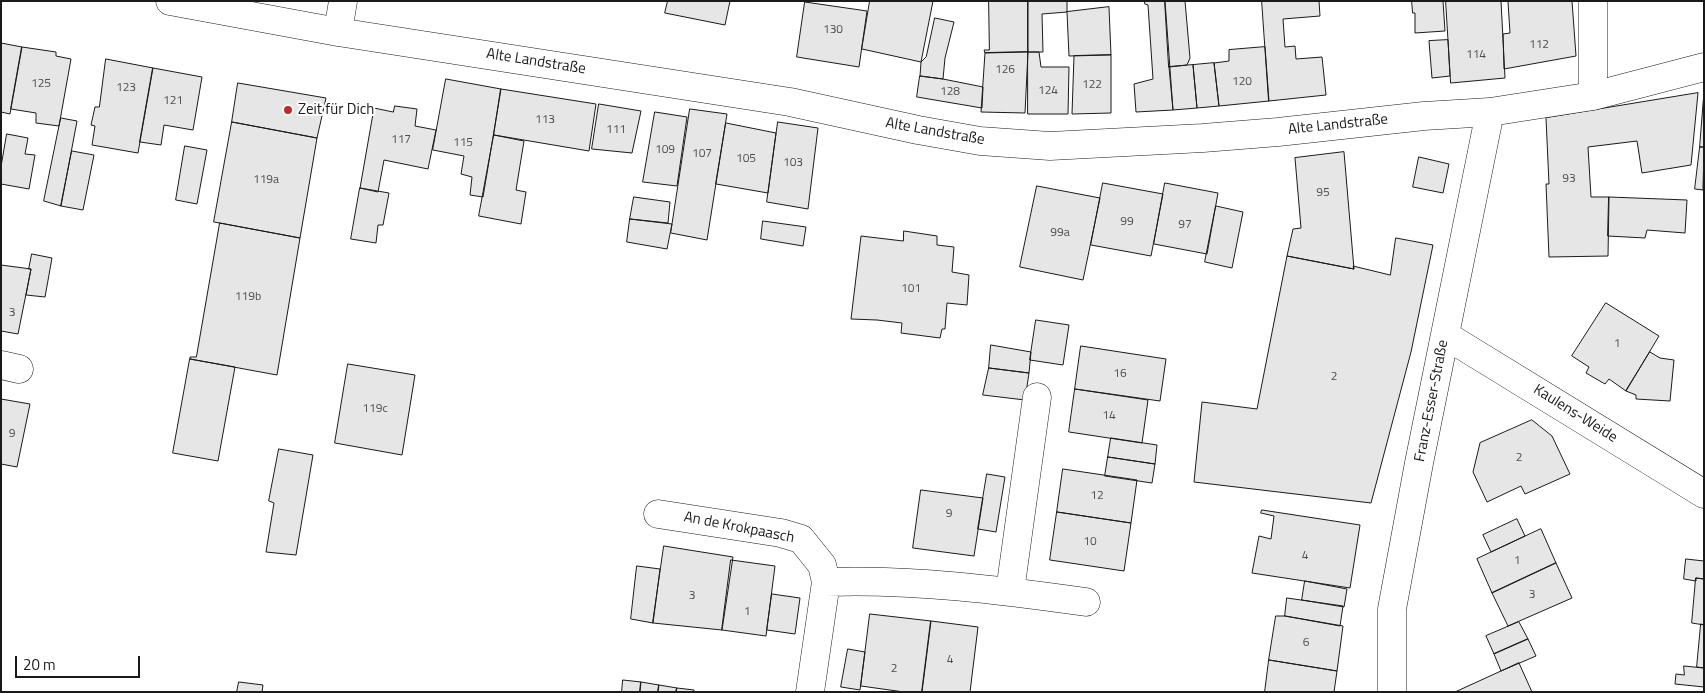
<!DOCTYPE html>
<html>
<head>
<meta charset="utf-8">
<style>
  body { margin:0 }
  #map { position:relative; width:1705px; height:693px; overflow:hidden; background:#fff; font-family:"Titillium Web",sans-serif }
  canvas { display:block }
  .frame { position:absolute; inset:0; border:2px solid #1a1a1a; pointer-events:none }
  .scale { position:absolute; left:15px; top:656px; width:125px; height:22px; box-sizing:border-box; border:2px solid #1a1a1a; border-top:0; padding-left:6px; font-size:15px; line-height:18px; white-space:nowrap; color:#1a1a1a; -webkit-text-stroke:4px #fff; paint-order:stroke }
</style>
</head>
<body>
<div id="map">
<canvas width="1705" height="693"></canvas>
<div class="frame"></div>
<div class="scale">20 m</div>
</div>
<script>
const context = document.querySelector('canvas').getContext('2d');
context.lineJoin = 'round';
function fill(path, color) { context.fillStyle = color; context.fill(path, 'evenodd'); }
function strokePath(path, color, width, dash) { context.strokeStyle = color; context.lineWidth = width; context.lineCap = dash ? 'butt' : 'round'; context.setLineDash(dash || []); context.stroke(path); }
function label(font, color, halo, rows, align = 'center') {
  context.font = font + ' "Titillium Web",sans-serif'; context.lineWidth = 4; context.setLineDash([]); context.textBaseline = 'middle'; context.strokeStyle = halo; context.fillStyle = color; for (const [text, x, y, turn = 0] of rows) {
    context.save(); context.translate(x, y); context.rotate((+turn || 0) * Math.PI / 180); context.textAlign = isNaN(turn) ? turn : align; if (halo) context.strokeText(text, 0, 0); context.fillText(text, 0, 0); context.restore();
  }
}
const building = new Path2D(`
  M 668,1 L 730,1 L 725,25 L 665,13 Z
  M 870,1 L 933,1 L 921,62 L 862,49 Z
  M 989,1 L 1028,1 L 1028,52 L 985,53 L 984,50 L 989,50 Z
  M 1028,1 L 1067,1 L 1067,12 L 1042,14 L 1043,52 L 1028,52 Z
  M 1145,1 L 1165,1 L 1173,110 L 1136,112 L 1134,84 L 1153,79 L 1148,5 L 1145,4 Z
  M 1165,1 L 1185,1 L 1190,58 L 1187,65 L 1169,67 Z
  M 1262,1 L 1319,1 L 1320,16 L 1283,19 L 1285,47 L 1295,46 L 1296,59 L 1322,57 L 1326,95 L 1269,101 Z
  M 1412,1 L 1443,1 L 1445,31 L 1415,33 L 1415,13 L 1413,13 Z
  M 1446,1 L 1501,1 L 1505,78 L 1451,83 Z
  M 1514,1 L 1572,1 L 1576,56 L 1504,69 L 1503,34 L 1510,33 L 1508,2 Z
  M 805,2 L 867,11 L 859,67 L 797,57 Z
  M 1109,7 L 1111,55 L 1069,56 L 1067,12 Z
  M 935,18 L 954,22 L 945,58 L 943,79 L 920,76 L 921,62 L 926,57 Z
  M 1448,40 L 1450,76 L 1432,78 L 1429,41 Z
  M 1,43 L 22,47 L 10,114 L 1,112 Z
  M 22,47 L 56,52 L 56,56 L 71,59 L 59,126 L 36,123 L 36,113 L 11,109 Z
  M 1265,47 L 1269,101 L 1219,106 L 1214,63 L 1229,61 L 1229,50 Z
  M 1028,52 L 1039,52 L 1041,67 L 1069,67 L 1068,114 L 1028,114 Z
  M 1028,52 L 1025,113 L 981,112 L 985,53 Z
  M 1111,55 L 1111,113 L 1072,114 L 1074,56 Z
  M 106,59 L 153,68 L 138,153 L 92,145 L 95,126 L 91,125 L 95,107 L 99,107 Z
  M 1214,63 L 1219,106 L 1197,108 L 1193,65 Z
  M 1193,65 L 1197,108 L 1173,110 L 1169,67 Z
  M 153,68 L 202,77 L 193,130 L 164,125 L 161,145 L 140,142 Z
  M 920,76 L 943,79 L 983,87 L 982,108 L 917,97 Z
  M 446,79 L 501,89 L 483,197 L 470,195 L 472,177 L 461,174 L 464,156 L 433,150 Z
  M 238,83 L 326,98 L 317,138 L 232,122 Z
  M 501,89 L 596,104 L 589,151 L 494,135 Z
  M 1704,92 L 1704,147 L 1700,147 Z
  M 1698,93 L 1691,165 L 1642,173 L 1637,141 L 1588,147 L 1591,197 L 1609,197 L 1608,256 L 1549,257 L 1546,184 L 1549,184 L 1546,118 Z
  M 599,104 L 641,111 L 632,153 L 592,149 Z
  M 395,106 L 417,109 L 415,126 L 436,130 L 428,169 L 384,160 L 378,192 L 360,188 L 374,108 L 393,112 Z
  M 690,109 L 727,114 L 707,240 L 671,233 Z
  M 655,112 L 687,117 L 677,186 L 643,182 Z
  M 61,118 L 77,121 L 61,206 L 44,201 Z
  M 232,122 L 317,138 L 300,238 L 214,222 Z
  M 778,122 L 818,128 L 808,209 L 767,202 Z
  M 726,123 L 776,133 L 768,193 L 716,184 Z
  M 7,134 L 28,138 L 25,154 L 35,155 L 29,189 L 1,184 L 1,167 Z
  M 494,135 L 524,141 L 516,190 L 526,192 L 521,224 L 479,216 Z
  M 185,146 L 207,150 L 197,204 L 176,200 Z
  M 1700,147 L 1704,147 L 1703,190 L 1695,189 Z
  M 72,151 L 94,155 L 83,210 L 61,206 Z
  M 1344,152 L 1354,269 L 1287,256 L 1293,229 L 1301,228 L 1295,158 Z
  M 1419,157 L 1449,164 L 1443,193 L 1413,187 Z
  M 1103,183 L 1163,194 L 1151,256 L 1091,245 Z
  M 1165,183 L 1218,193 L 1207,254 L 1154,244 Z
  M 1037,186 L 1100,198 L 1083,280 L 1020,267 Z
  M 360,188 L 389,193 L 383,225 L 378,225 L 376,243 L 351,239 Z
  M 634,197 L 670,202 L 668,223 L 630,219 Z
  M 1609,197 L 1687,200 L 1685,233 L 1647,230 L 1645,238 L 1608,236 Z
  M 1216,206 L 1243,212 L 1232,268 L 1205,262 Z
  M 630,219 L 672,224 L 667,249 L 627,242 Z
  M 763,221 L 806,227 L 803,246 L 761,239 Z
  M 220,223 L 300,238 L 277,375 L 190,359 L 190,357 L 196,357 Z
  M 904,231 L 937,236 L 937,245 L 954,247 L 952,272 L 969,275 L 967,305 L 947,303 L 945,329 L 942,329 L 940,338 L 901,333 L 902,323 L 877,320 L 851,319 L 861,236 L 903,241 Z
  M 1396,238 L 1433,245 L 1411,352 L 1371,503 L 1194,482 L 1202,402 L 1257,409 L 1287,256 L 1354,269 L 1353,266 L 1390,275 Z
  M 32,254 L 52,258 L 45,297 L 26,295 L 31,269 L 29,269 Z
  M 1,265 L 31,269 L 18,334 L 1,331 Z
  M 1606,303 L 1659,336 L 1626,391 L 1609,379 L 1605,384 L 1586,373 L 1589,367 L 1572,356 Z
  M 1036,320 L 1069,325 L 1063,365 L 1030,360 Z
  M 991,345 L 1031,352 L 1029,373 L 989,368 Z
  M 1081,346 L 1166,359 L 1160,401 L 1075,389 Z
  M 1650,352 L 1660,358 L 1674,360 L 1670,401 L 1636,399 L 1636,395 L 1626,391 Z
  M 190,359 L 235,367 L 218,461 L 173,453 Z
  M 348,364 L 415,375 L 402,455 L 335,443 Z
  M 989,368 L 1029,373 L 1025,400 L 983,395 Z
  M 1075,389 L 1148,400 L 1142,443 L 1069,432 Z
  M 1,399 L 30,404 L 17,467 L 1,464 Z
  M 1532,420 L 1552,436 L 1570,474 L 1525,494 L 1521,486 L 1487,502 L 1473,472 L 1480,443 Z
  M 1111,438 L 1157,445 L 1155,464 L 1108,457 Z
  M 279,449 L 313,455 L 296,555 L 266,552 L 274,503 L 269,501 Z
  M 1108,457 L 1155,464 L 1152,483 L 1105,476 Z
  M 1063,469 L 1137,480 L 1131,523 L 1057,512 Z
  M 987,474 L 1005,477 L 996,532 L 978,529 Z
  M 921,490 L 983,498 L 974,556 L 913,548 Z
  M 1262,510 L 1360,525 L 1350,588 L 1252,573 L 1259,536 L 1271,539 L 1274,516 L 1261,513 Z
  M 1057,512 L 1131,523 L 1124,571 L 1050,560 Z
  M 1517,519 L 1525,536 L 1491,552 L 1483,535 Z
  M 1541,529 L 1556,563 L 1492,593 L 1477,559 Z
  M 664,546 L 733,557 L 722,630 L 653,623 Z
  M 1686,559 L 1704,561 L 1704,579 L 1696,578 L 1696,581 L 1684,579 Z
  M 731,560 L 775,566 L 766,636 L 722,630 Z
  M 1556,563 L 1572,598 L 1508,626 L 1492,593 Z
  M 637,566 L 660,569 L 653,623 L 631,619 Z
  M 1696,578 L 1704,579 L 1704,625 L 1692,623 Z
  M 1305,581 L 1347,589 L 1344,607 L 1302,600 Z
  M 772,594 L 800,598 L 795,634 L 767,630 Z
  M 1287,598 L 1343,606 L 1340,626 L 1285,616 Z
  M 870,614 L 931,621 L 922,692 L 904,692 L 861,686 Z
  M 1276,616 L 1285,616 L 1343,626 L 1337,671 L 1269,660 Z
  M 931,621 L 978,627 L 970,692 L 922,692 Z
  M 1519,622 L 1528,639 L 1494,654 L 1486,636 Z
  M 1701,624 L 1704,625 L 1704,668 L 1697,667 Z
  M 1528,639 L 1536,656 L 1501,671 L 1494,654 Z
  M 848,649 L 865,652 L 860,690 L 841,687 Z
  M 1269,660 L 1337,671 L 1334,692 L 1265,692 Z
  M 1519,663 L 1532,692 L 1455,692 L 1501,671 Z
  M 1684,666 L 1704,668 L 1704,687 L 1675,684 L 1676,674 L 1684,675 Z
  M 623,680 L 641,682 L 640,692 L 622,692 Z
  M 239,682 L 263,685 L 262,692 L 237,692 Z
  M 641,682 L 659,685 L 658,692 L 640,692 Z
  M 659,685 L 677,688 L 676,692 L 658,692 Z
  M 677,688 L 694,690 L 694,692 L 676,692 Z`);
fill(building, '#e6e6e6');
strokePath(building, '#1a1a1a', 1);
const minor = new Path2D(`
  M 170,1 L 338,32 L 790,102 L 918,130 L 980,141 L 1050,146 L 1203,138 L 1278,132 L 1424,116 L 1490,112 L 1593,96 L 1704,67
  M 1593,1 L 1593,96
  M 338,32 L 343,1
  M 1445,335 L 1704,494
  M 1,365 L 19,369
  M 658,514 L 781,533 L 801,539 L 822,565 L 826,582 L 810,692
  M 826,582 C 913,579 1000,590 1086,602
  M 1010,591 L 1037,397
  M 1392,692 L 1392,609 L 1419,463 L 1490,112`);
strokePath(minor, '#1a1a1a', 29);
strokePath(minor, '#fff', 28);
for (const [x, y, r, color] of [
  [288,110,5,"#c62828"]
]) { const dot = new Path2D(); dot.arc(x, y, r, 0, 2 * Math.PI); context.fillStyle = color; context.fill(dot); strokePath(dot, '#fff', 2); }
label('12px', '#4d4d4d', null, [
  ["130",833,30],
  ["112",1539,45],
  ["114",1476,55],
  ["126",1005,70],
  ["120",1242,82],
  ["125",41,84],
  ["122",1092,85],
  ["123",126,88],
  ["124",1048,91],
  ["128",950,92],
  ["121",173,101],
  ["113",545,120],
  ["111",616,130],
  ["117",401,140],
  ["115",463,143],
  ["109",665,150],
  ["107",702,154],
  ["105",746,159],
  ["103",793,163],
  ["93",1569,179],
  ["119a",266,180],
  ["95",1323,193],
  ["99",1127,222],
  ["97",1185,225],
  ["99a",1060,233],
  ["101",911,289],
  ["119b",248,297],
  ["3",12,313],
  ["1",1617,344],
  ["16",1120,374],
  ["2",1334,377],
  ["119c",375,409],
  ["14",1109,416],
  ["9",12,434],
  ["2",1519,458],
  ["12",1097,496],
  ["9",949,514],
  ["10",1090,542],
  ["4",1305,556],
  ["1",1517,561],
  ["3",1532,595],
  ["3",692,596],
  ["1",747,612],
  ["6",1306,643],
  ["4",950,660],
  ["2",894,669]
]);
label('15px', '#1a1a1a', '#fff', [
  ["Alte Landstraße",536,62,9],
  ["Alte Landstraße",1338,125,-6],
  ["Alte Landstraße",935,132,10],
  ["Franz-Esser-Straße",1432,401,-79],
  ["Kaulens-Weide",1575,414,32],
  ["An de Krokpaasch",739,528,11]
]);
label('15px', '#1a1a1a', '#fff', [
  ["Zeit für Dich",298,110]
], 'left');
</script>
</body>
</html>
